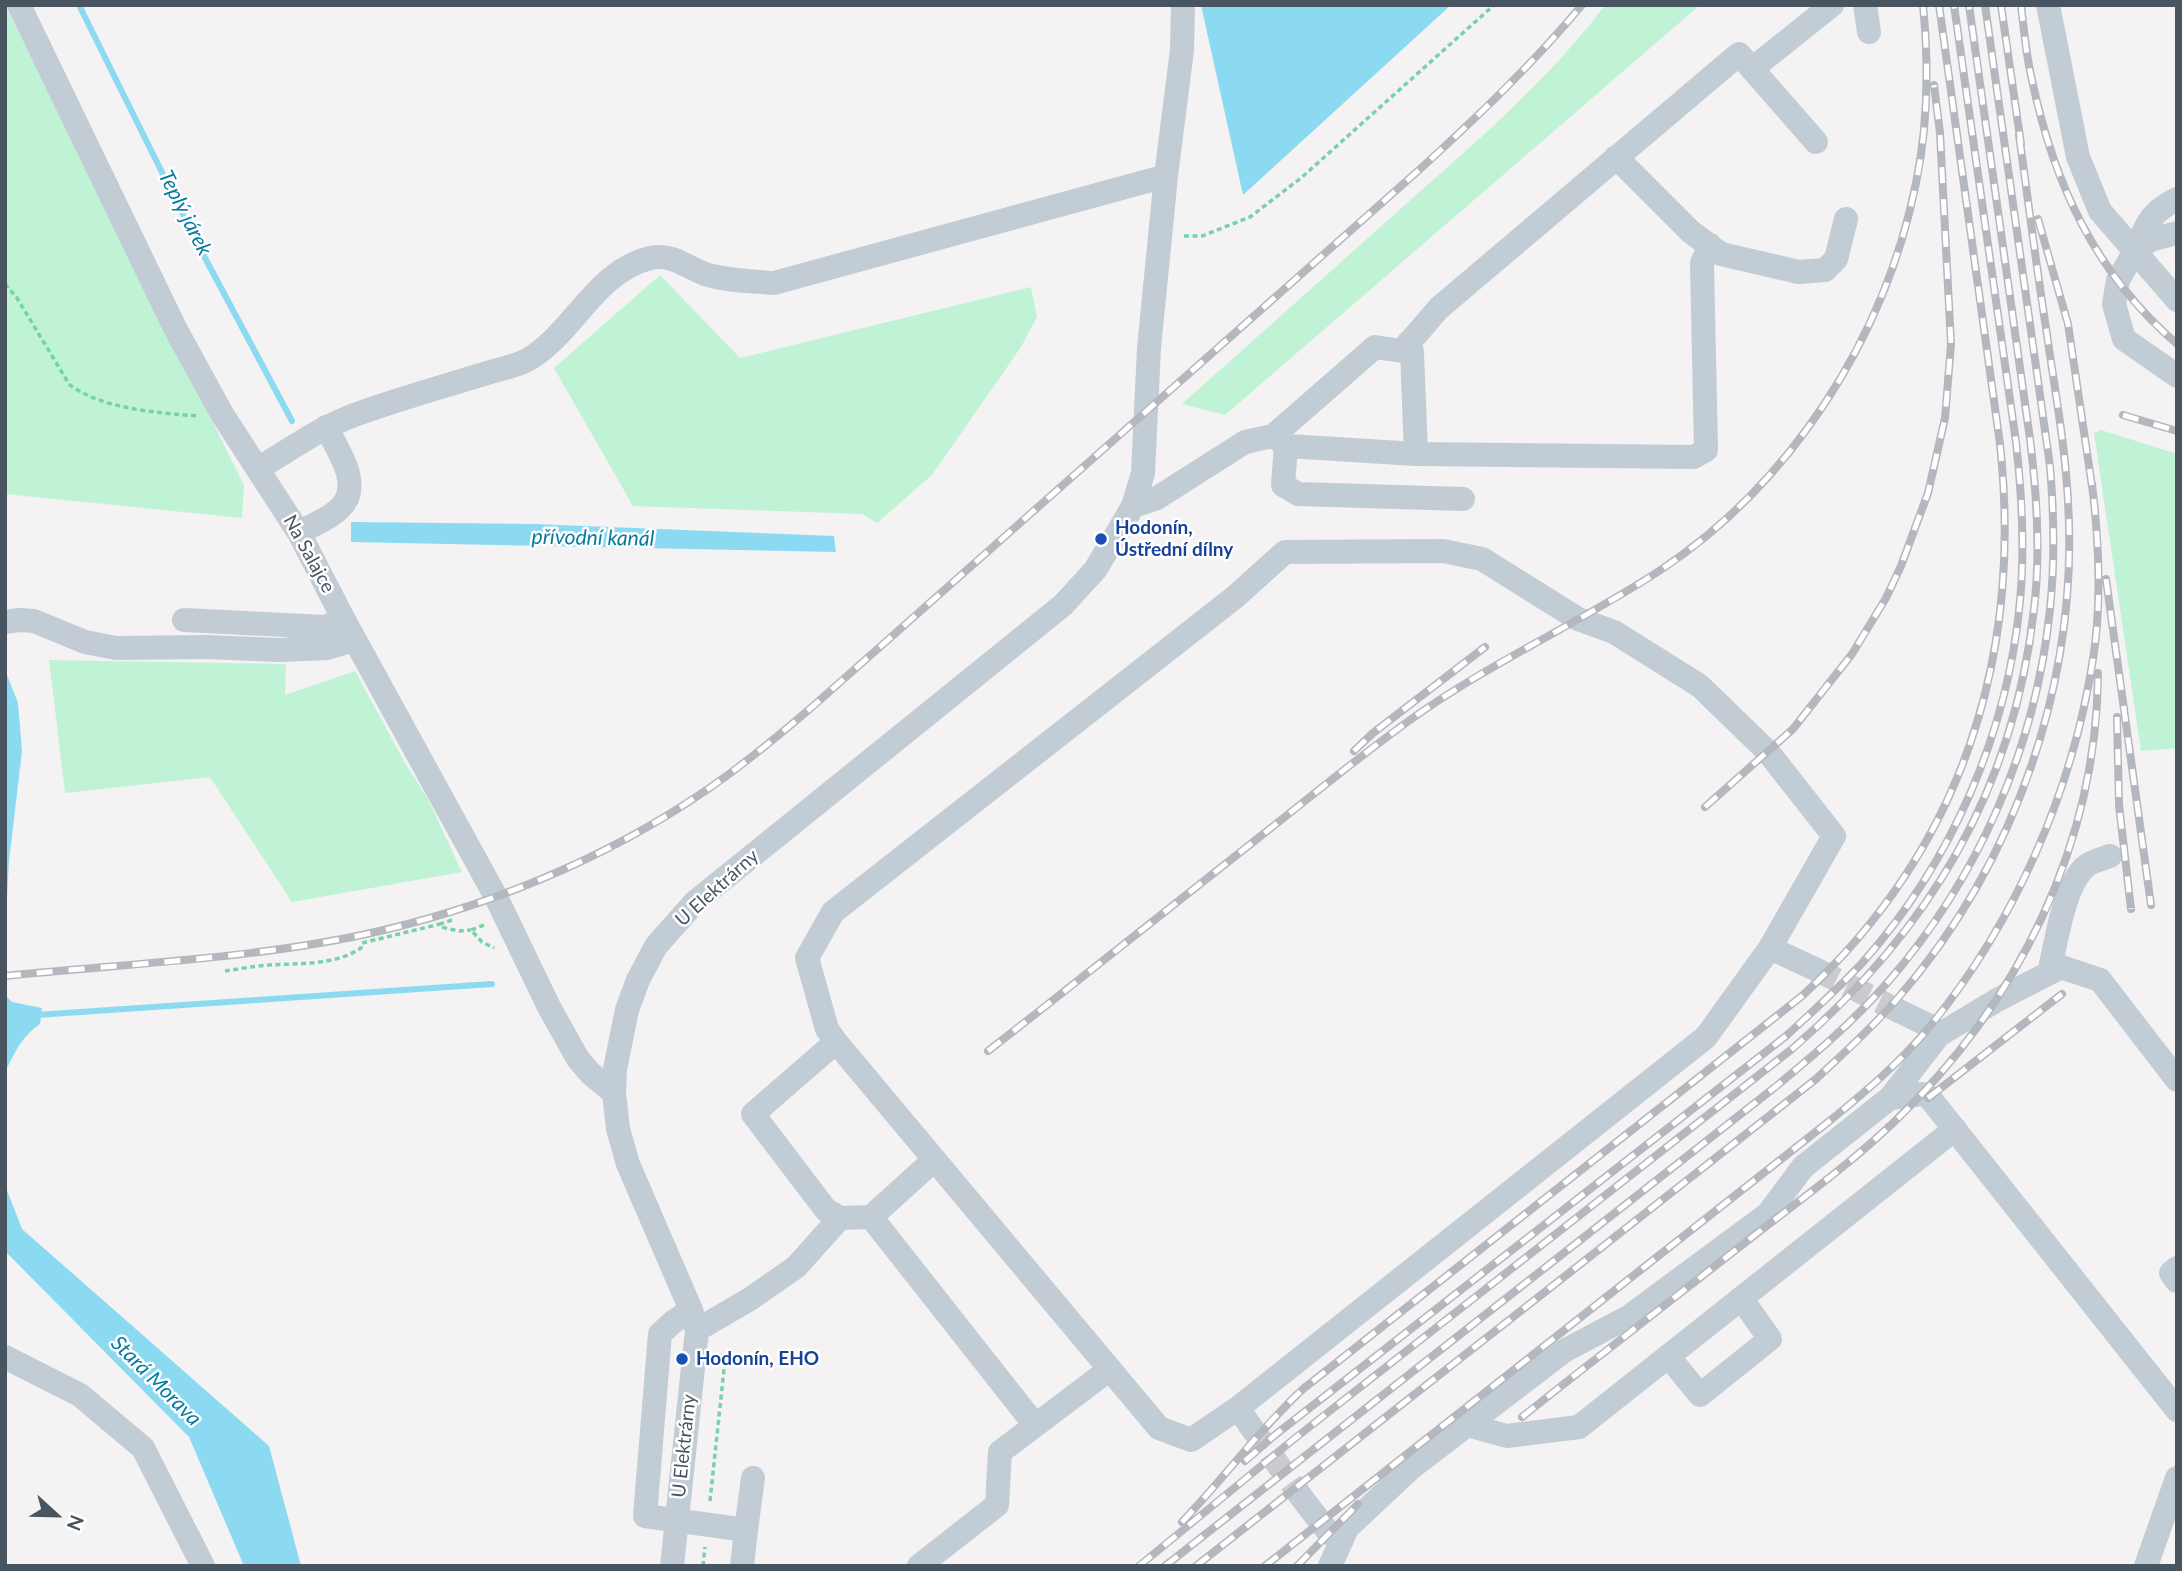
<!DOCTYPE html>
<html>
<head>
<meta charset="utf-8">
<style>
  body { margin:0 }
  #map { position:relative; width:2182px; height:1571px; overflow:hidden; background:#f4f2f2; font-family:Lato,sans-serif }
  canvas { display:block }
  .frame { position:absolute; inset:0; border:7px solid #485561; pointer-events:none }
  .north { position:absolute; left:21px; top:1480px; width:70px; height:70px; -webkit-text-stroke:5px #fff; paint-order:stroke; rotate:112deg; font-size:19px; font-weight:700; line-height:28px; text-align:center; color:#485561 }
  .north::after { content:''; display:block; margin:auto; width:24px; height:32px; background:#485561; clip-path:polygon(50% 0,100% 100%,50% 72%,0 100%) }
</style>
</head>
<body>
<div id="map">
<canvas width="2182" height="1571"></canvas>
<div class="frame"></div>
<div class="north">N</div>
</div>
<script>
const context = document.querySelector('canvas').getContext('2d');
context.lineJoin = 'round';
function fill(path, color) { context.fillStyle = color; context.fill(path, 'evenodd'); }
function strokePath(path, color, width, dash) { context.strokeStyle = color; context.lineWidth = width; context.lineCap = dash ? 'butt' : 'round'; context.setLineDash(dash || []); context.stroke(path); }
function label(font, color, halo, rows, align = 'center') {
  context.font = font + ' Lato,sans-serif'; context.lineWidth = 5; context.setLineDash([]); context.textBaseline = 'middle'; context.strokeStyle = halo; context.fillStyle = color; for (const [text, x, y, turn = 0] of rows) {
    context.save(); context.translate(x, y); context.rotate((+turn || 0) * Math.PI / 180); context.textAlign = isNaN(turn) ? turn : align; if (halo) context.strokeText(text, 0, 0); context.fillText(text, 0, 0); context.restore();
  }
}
fill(new Path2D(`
  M 5,5 L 244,485 L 242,518 L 5,494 Z
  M 1605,5 L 1700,5 L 1225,415 L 1182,404 L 1489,130 C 1530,91 1571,51 1605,5 Z
  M 660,275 L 740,358 L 1031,287 L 1037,317 L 1021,347 L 932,475 L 877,523 L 862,514 L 633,506 L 554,368 Z
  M 2101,430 L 2177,454 L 2177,748 L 2141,751 L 2094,433 Z
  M 49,660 L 286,664 L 285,695 L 355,671 L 405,763 L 428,799 L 462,872 L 292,902 L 210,777 L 65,793 Z`), '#c0f3d5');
fill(new Path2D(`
  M 1201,5 L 1451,5 L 1243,195 Z
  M 351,522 L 534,524 L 834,536 L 836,552 L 351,542 Z
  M 5,670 L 18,703 L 22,751 L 9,861 L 5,934 Z
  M 5,995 L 12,1002 L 42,1008 L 40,1024 C 22,1036 15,1052 5,1072 Z
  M 5,1185 L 22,1229 L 269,1446 L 301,1566 L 244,1566 L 189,1437 L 5,1251 Z`), '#8bdaf2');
strokePath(new Path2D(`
  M 79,5 L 196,241 L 292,421
  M 36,1015 L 492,984`), '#8bdaf2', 6);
strokePath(new Path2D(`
  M 1815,969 L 1903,1013
  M 1249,1424 L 1302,1498`), '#c9cbce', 24, [24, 12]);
strokePath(new Path2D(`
  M 1184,236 L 1202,236 L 1250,217 L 1301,178 L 1494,5
  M 5,284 L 17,298 L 69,384 C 100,409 159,413 199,416
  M 452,920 L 440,924 L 441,927 L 459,931 L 471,930
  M 484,925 L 471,930 L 482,942 L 494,948
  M 225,971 C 239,969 254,966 269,965 C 299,963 334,966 361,948 L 362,943 L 440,924
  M 710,1501 L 725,1360 L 717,1352
  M 703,1566 L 705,1547`), '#75d3a7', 3.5, [5, 3.5]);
strokePath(new Path2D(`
  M 19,5 L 175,328 L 222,414 L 299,533 L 344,620 L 496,897 L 549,1007 L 578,1059 L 591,1074 L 614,1093
  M 1865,5 L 1869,32
  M 2048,5 L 2078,157 L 2100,211 L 2177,300
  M 1752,69 L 1832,5
  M 1616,157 L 1691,232 L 1721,254 L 1799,272 L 1825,270 L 1836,259 L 1846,219
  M 2177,233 L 2150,240 L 2135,251 L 2118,280 L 2114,304 L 2124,339 L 2177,376
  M 2135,251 C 2147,224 2149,213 2177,199
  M 1409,342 L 1412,352 L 1416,454 L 1694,457 L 1706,450 L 1702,263 L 1710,245
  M 1273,436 L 1288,446 L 1416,454
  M 1286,445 L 1283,485 L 1298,494 L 1463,499
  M 259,468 C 291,449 321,427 357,414 C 398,399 441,387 484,374 C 498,369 516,367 529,359 C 575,331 595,272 650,258 C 672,253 686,267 705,274 C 727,281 751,281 774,283 L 1166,176
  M 1133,506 L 1157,498 L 1245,442 L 1273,436 L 1375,347 L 1402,351 L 1439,308 L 1739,54 L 1816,142
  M 299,533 C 312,525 331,518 341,507 C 363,484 337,449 326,427
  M 184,620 L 325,627 L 344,620
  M 5,622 L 19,620 L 34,621 L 85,642 L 116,648 L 206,647 L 279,650 L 327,648 L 355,640
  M 2049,973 C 2056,944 2063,887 2085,867 C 2091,861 2102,859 2110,856
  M 1903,1013 L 1930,1026 L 1939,1035
  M 836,1042 L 753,1114 L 826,1210 L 840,1218 L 871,1217
  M 1890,1098 L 1939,1035 L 1997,1000 L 2061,967 L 2100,980 L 2177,1080
  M 934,1160 L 871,1217 L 1035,1425
  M 2177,1268 L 2171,1273 L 2177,1281
  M 691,1310 L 673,1322 L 660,1334 L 645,1516 L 746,1530 L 742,1566
  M 697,1330 L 750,1299 L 796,1267 L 840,1218
  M 1668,1356 L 1700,1395 L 1770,1339 L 1741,1298
  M 5,1357 L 80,1395 L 143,1448 L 203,1566
  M 1238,1408 L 1191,1440 L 1159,1428 L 836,1042 L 827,1029 L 807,958 L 833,912 L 1235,597 L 1285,552 L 1443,551 L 1482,559 L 1578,619 L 1614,632 L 1700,686 L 1768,752 L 1834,836 L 1770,948 L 1815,969
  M 1249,1424 L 1238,1408 L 1706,1037 L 1770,948
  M 1467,1425 L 1507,1436 L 1579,1427 L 1955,1129
  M 1302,1498 L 1329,1533 L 1342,1540
  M 746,1530 L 753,1478
  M 672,1566 L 697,1330 L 691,1310 L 628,1164 L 618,1129 L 614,1093 L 615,1069 L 627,1010 L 638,980 L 656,946 L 695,902 L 1063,605 L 1095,570 L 1115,537 L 1133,506 L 1143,473 L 1149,348 L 1166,176 L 1182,50 L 1183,5
  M 919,1566 L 997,1505 L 1000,1452 L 1110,1369
  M 1330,1566 L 1347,1528 L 1411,1468 L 1564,1351 L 1630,1316 L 1768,1214 L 1803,1167 L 1890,1098 L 1922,1094 L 1929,1097 L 2177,1410
  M 2146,1566 L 2177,1478`), '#c2ccd4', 24);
const rail = new Path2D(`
  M 2001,5 L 2021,144
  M 2021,5 C 2024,30 2026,55 2032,80 C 2054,184 2095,273 2177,344
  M 2038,219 L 2068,324 L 2093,493
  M 2123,415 L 2177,431
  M 2106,579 L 2151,905
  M 2117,717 L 2119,805 L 2131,909
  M 1354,751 L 1373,733 L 1485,647
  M 1705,807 L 1793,729 L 1852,654 L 1886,598 L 1901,566 L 1928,493 L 1945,418 L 1951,344 L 1940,133 L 1934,85
  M 5,976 C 130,963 262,959 384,930 C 506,901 624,850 725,777 C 755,755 784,731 812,707 L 1419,170 C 1476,118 1532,65 1582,5
  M 988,1051 C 1078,981 1167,910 1257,839 C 1308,799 1357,758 1410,720 C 1489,663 1578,624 1659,571 C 1791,484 1885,338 1916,183 C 1928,125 1929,65 1923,5
  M 1928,1098 L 2062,994
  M 1522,1417 C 1595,1359 1669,1302 1742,1245 C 1793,1205 1847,1167 1894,1122 C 2017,1005 2097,844 2098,673
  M 1245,1461 L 1275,1435 L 1786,1036 C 1812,1012 1839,988 1863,962 C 1951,863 2008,733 2020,601 C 2025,548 2022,495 2016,442 L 1954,5
  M 1182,1522 C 1224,1478 1259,1430 1303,1389 L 1802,996 C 1962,849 2023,658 2000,444 L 1939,5
  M 1139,1566 L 1294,1439 L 1792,1049 C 1929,931 2014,790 2034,609 C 2041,552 2037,495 2030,439 L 1969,5
  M 1165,1566 L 1774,1088 C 1814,1055 1853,1022 1887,983 C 1978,879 2036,747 2050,609 C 2055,562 2054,514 2050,466 L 1985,5
  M 1196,1566 L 1816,1079 C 1844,1053 1873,1027 1898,998 C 2016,862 2079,680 2068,501 C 2065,443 2054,385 2046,328 C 2036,264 2028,199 2019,135
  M 1265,1566 L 1827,1123 C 1864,1093 1901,1062 1931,1025 C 2015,922 2073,790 2093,659 C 2102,602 2099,541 2092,484
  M 1297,1566 L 1358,1504`);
strokePath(rail, '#b4b7bd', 8);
strokePath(rail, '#fff', 5, [16]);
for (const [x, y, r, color] of [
  [1101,539,7,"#1a4fb4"],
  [682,1359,7,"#1a4fb4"]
]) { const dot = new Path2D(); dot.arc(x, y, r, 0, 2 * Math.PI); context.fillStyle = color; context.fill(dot); strokePath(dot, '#fff', 2.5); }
label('bold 19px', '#164399', '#fff', [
  ["Hodonín,",1115,528],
  ["Ústřední dílny",1115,550],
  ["Hodonín, EHO",696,1359]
], 'left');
label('19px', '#485561', '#fff', [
  ["Na Salajce",309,554,61],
  ["U Elektrárny",717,888,-42],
  ["U Elektrárny",684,1446,-84]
]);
label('italic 21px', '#067b9f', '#fff', [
  ["Teplý járek",185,213,63],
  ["přívodní kanál",593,538,1],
  ["Stará Morava",156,1381,45]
]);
</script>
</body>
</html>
